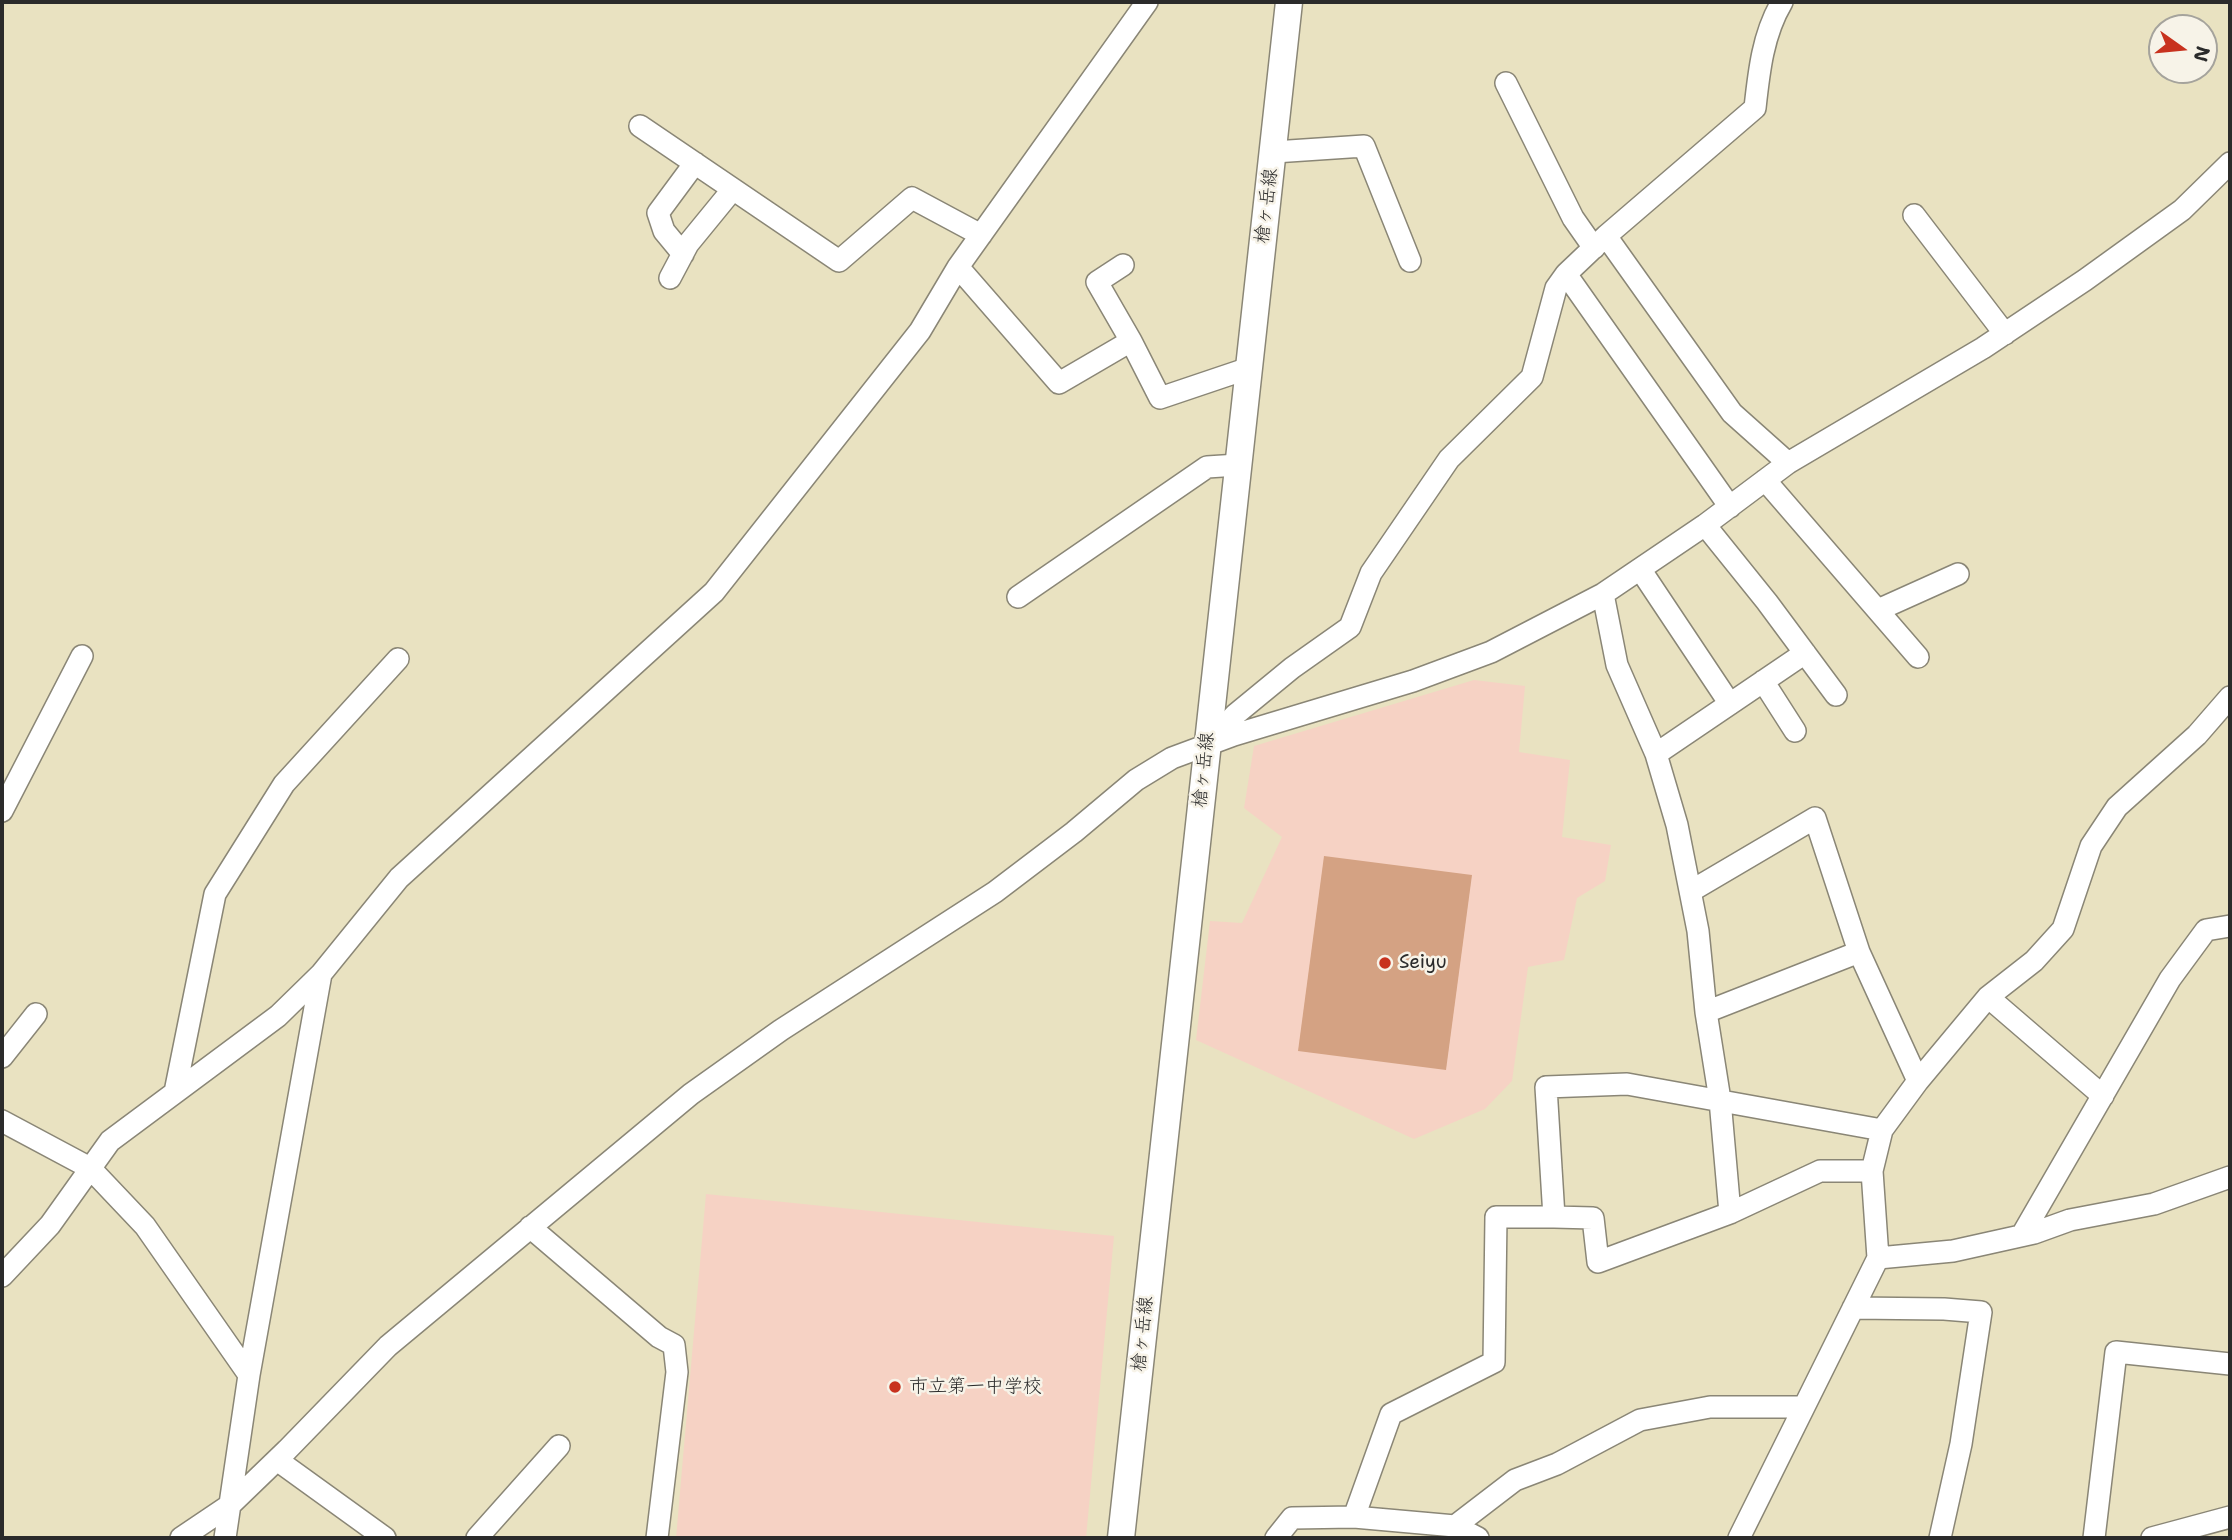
<!DOCTYPE html>
<html>
<head>
<meta charset="utf-8">
<style>
  body { margin:0 }
  #map { position:relative; width:2232px; height:1540px; overflow:hidden; background:#e9e2c1; font-family:"Shantell Sans",sans-serif }
  canvas { display:block }
  .frame { position:absolute; inset:0; border:4px solid #2b2b2b; pointer-events:none }
  .north { position:absolute; left:2148px; top:14px; width:70px; height:70px; box-sizing:border-box; background:#f7f3e8; border:2px solid #a5a39c; border-radius:50%; rotate:105deg; font-size:19px; font-weight:700; line-height:28px; text-align:center; color:#2b2b2b }
  .north::after { content:''; display:block; margin:auto; width:24px; height:32px; background:#c8321e; clip-path:polygon(50% 0,100% 100%,50% 72%,0 100%) }
</style>
</head>
<body>
<div id="map">
<canvas width="2232" height="1540"></canvas>
<div class="frame"></div>
<div class="north">N</div>
</div>
<script>
const context = document.querySelector('canvas').getContext('2d');
context.lineJoin = 'round';
function fill(path, color) { context.fillStyle = color; context.fill(path, 'evenodd'); }
function strokePath(path, color, width, dash) { context.strokeStyle = color; context.lineWidth = width; context.lineCap = dash ? 'butt' : 'round'; context.setLineDash(dash || []); context.stroke(path); }
function label(font, color, halo, rows, align = 'center') {
  context.font = font + ' "Shantell Sans","Klee One",sans-serif'; context.lineWidth = 5; context.setLineDash([]); context.textBaseline = 'middle'; context.strokeStyle = halo; context.fillStyle = color; for (const [text, x, y, turn = 0] of rows) {
    context.save(); context.translate(x, y); context.rotate((+turn || 0) * Math.PI / 180); context.textAlign = isNaN(turn) ? turn : align; if (halo) context.strokeText(text, 0, 0); context.fillText(text, 0, 0); context.restore();
  }
}
fill(new Path2D(`
  M 1474,680 L 1525,686 L 1519,752 L 1570,760 L 1562,837 L 1611,845 L 1605,881 L 1577,898 L 1564,960 L 1528,967 L 1512,1081 L 1485,1109 L 1414,1139 L 1196,1040 L 1210,921 L 1242,923 L 1282,837 L 1244,808 L 1254,746 Z
  M 706,1194 L 1114,1236 L 1086,1538 L 676,1538 Z`), '#f6d2c4');
fill(new Path2D(`
  M 1324,856 L 1472,875 L 1446,1070 L 1298,1051 Z`), '#d4a283');
const minor = new Path2D(`
  M 1782,2 C 1763,34 1759,71 1755,108 L 1606,236 L 1732,413 L 1788,463
  M 1506,83 L 1573,218 L 1594,248
  M 640,126 L 839,261 L 912,198 L 981,235
  M 1274,152 L 1364,146 L 1410,261
  M 1914,215 L 2005,334
  M 1606,236 L 1566,274 L 1730,507
  M 683,254 L 664,231 L 658,213 L 695,163
  M 1123,265 L 1097,282 L 1131,341
  M 958,267 L 1059,383 L 1131,341 L 1160,398 L 1249,368
  M 670,278 L 688,244 L 733,189
  M 1765,480 L 1918,657
  M 1705,525 L 1767,602 L 1836,695
  M 1640,569 L 1730,704
  M 1603,594 L 1617,665 L 1656,754 L 1677,825 L 1698,931 L 1706,1012 L 1720,1100 L 1730,1213
  M 1018,597 L 1207,467 L 1238,465
  M 1878,610 L 1958,574
  M 1763,681 L 1795,731
  M 1210,742 L 1236,714 L 1292,668 L 1350,627 L 1371,573 L 1449,459 L 1532,377 L 1556,288 L 1566,274
  M 1656,754 L 1805,653
  M 2,811 L 82,656
  M 1691,891 L 1815,818 L 1859,952 L 1918,1081
  M 1988,997 L 2103,1096
  M 1706,1012 L 1859,952
  M 2,1057 L 36,1014
  M 175,1092 L 215,894 L 284,784 L 398,659
  M 2,1121 L 90,1168 L 145,1226 L 249,1375
  M 1872,1171 L 1820,1171 L 1730,1213 L 1598,1262 L 1593,1218 L 1554,1217 L 1546,1087 L 1627,1084 L 1882,1130
  M 530,1227 L 659,1337 L 674,1345 L 677,1372 L 657,1538
  M 2022,1235 L 2170,979 L 2206,930 L 2230,926
  M 1878,1258 L 1953,1251 L 2034,1233 L 2070,1220 L 2154,1204 L 2230,1177
  M 2,1276 L 50,1225 L 110,1141 L 278,1016 L 321,974
  M 1853,1308 L 1944,1309 L 1981,1312 L 1961,1444 L 1940,1538
  M 277,1460 L 385,1538
  M 1354,1517 L 1391,1414 L 1494,1362 L 1496,1217 L 1554,1217
  M 1455,1526 L 1515,1480 L 1557,1464 L 1640,1420 L 1710,1407 L 1803,1407
  M 181,1538 L 230,1505 L 287,1450 L 388,1346 L 691,1094 L 781,1030 L 995,892 L 1074,832 L 1136,780 L 1172,758 L 1234,735 L 1413,681 L 1491,652 L 1603,594 L 1705,525 L 1788,463 L 1983,348 L 2085,280 L 2182,210 L 2230,163
  M 225,1538 L 249,1375 L 321,974 L 399,878 L 714,592 L 920,331 L 958,267 L 1147,2
  M 477,1538 L 559,1446
  M 1276,1538 L 1292,1518 L 1354,1517 L 1455,1526 L 1478,1538
  M 1739,1538 L 1878,1258 L 1872,1171 L 1882,1130 L 1918,1081 L 1988,997 L 2034,961 L 2063,929 L 2091,846 L 2117,807 L 2197,735 L 2230,697
  M 2094,1538 L 2116,1352 L 2230,1364
  M 2152,1538 L 2230,1517`);
const major = new Path2D(`
  M 1121,1538 L 1289,2`);
strokePath(minor, '#8a8676', 24);
strokePath(major, '#8a8676', 29);
strokePath(minor, '#fff', 21);
strokePath(major, '#fff', 26);
for (const [x, y, r, color] of [
  [1385,963,7,"#c8321e"],
  [895,1387,7,"#c8321e"]
]) { const dot = new Path2D(); dot.arc(x, y, r, 0, 2 * Math.PI); context.fillStyle = color; context.fill(dot); strokePath(dot, '#f7f3e8', 2.5); }
label('19px', '#2b2b2b', '#f7f3e8', [
  ["槍ヶ岳線",1267,206,-83],
  ["槍ヶ岳線",1204,770,-84],
  ["槍ヶ岳線",1143,1334,-84]
]);
label('19px', '#2b2b2b', '#f7f3e8', [
  ["Seiyu",1399,963],
  ["市立第一中学校",909,1387]
], 'left');
</script>
</body>
</html>
